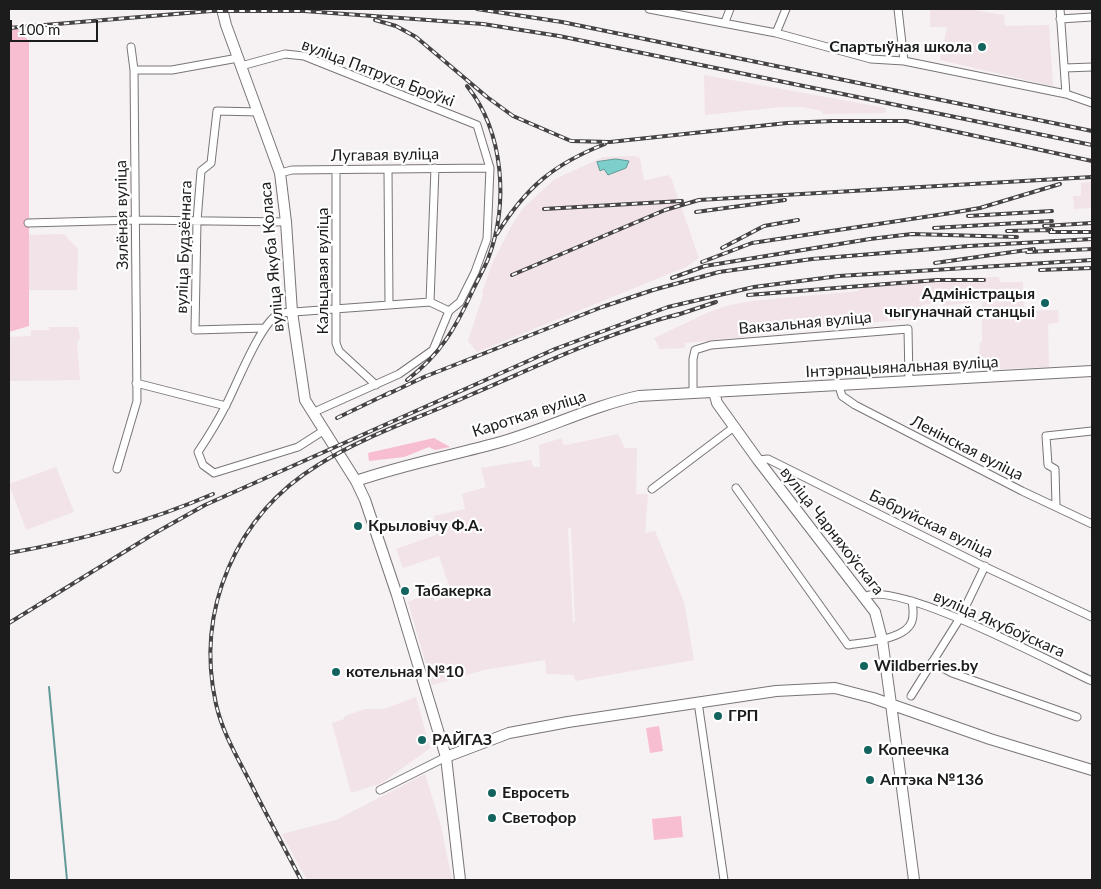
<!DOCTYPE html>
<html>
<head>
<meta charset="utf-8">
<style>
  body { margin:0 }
  #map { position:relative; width:1101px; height:889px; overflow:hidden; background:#f6f1f2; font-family:Lato,sans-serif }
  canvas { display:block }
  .frame { position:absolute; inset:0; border:10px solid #1d1c1c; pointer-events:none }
  .scale { position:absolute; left:10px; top:20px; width:88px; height:22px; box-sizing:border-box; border:2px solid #1d1c1c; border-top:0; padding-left:6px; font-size:15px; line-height:18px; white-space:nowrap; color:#1d1c1c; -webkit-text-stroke:4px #fff; paint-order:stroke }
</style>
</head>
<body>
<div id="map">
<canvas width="1101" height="889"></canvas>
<div class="frame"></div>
<div class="scale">100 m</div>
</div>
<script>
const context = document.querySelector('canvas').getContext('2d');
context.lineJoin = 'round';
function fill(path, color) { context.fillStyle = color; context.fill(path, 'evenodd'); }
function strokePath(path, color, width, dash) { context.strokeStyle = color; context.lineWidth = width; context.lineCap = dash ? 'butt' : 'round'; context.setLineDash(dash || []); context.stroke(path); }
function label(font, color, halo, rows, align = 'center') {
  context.font = font + ' Lato,sans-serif'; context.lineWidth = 4.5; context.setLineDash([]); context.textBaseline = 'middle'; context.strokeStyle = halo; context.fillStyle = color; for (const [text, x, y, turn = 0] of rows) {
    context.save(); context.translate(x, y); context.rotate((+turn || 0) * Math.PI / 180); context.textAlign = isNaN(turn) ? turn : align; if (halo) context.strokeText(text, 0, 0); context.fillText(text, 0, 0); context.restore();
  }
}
fill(new Path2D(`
  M 930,9 L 967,9 L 1004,15 L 1005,26 L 1049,25 L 1053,86 L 940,60 L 947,27 L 930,27 Z
  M 704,75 L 886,108 L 885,113 L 823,114 L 822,111 L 803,107 L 780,107 L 705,115 Z
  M 634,156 L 640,158 L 644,181 L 668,175 L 671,178 L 699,258 L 686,267 L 477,352 L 468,341 L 483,295 L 482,293 L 492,264 L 512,225 L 524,207 L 555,179 L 575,170 L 603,157 Z
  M 1092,182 L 1092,208 L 1074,209 L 1073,196 L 1081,196 L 1081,183 Z
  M 64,234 L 78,249 L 77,290 L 23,290 L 21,235 Z
  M 999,277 L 1000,282 L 1023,282 L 1024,311 L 1058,310 L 1059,322 L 1048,324 L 1049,367 L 978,370 L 980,342 L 982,342 L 982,301 L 943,306 L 943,302 L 922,305 L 923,318 L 767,332 L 766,334 L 744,336 L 743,337 L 685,343 L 685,348 L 660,349 L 654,338 L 709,312 L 730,305 L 752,301 L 859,291 L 860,284 L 929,278 Z
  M 49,327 L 78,327 L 80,338 L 77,343 L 80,380 L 9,381 L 9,337 L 31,336 L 31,330 L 49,330 Z
  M 618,434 L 625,448 L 637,448 L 636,494 L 648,494 L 645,533 L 655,531 L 684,602 L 694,660 L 575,681 L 574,675 L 546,674 L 545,660 L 484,670 L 432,685 L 408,602 L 431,592 L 435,602 L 452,594 L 439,556 L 403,568 L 396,549 L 436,535 L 434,516 L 465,509 L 462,494 L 486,487 L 481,468 L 531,460 L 533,467 L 540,467 L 539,445 L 562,438 L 563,444 L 566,445 ZM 571,527 L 575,621 L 573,624 L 568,528 Z
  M 56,467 L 74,512 L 26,530 L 9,484 Z
  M 416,697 L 430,748 L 382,783 L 351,793 L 332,723 L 344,719 L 345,716 L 365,709 L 384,709 Z
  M 425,774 L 441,826 L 452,880 L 307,880 L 282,834 L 336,820 Z`), '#f1e3e7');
fill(new Path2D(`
  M 9,21 L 29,41 L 29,326 L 9,332 Z
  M 434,438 L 450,447 L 435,450 L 429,447 L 404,457 L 369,461 L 368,453 Z
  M 659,726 L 663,751 L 650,753 L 646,728 Z
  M 681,816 L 683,837 L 654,840 L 652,819 Z`), '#f7bdd1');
const water = new Path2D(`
  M 616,159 L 629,161 L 626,168 L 608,175 L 604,169 L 600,171 L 597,162 Z`);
fill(water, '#7dcfcb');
strokePath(water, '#609996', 1);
strokePath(new Path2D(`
  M 715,9 L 726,9
  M 49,687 L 67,880`), '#609996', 2);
const street = new Path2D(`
  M 649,9 L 776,33 L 871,59 L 904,61 L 1066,94 L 1092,103
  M 898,9 L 904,61
  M 1060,9 L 1066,94
  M 1060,19 L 1092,17
  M 725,22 L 730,9
  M 776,33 L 786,9
  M 241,66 L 285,54 L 304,56 L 477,125 L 490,168 L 487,239 L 475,272 L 460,302 L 449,311 L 433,350 L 399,374 L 312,413
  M 1065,68 L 1092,67
  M 134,70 L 172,70 L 238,58
  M 259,112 L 217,111 L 211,163 L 201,171 L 197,221 L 195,330 L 264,328
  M 336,170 L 336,343 L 339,351 L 376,385
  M 388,170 L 389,304
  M 280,173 L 292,170 L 490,168
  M 28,223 L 137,220 L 286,222
  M 430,302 L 435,168
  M 136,383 L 226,406
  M 839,386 L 842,396 L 855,405 L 1022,491 L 1092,524
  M 693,392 L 693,359 L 695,350 L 711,345 L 908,329 L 909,381
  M 323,431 L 298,447 L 214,473 L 203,465 L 198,452 C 208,437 218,421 226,405 C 237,384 261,321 280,313 L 430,302 L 449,311
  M 758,460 L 768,459 L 979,564 L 1092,617
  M 117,469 L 137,401 L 134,70 L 131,47
  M 736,488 L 848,645 C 865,642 906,640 912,621 C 914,615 913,607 912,601
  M 652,489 L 734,427
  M 1056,506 L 1055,469 L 1048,465 L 1046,436 L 1092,431
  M 864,597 C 895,578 1056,665 1092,681
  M 932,662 L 952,673 L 1077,717
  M 911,696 L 960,618 L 985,566
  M 698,702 L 724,880
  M 380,790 L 446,757`);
const secondary = new Path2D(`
  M 222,9 L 226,25 L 280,173 L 286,222 L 292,312 L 305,400 L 356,481 L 365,500 L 397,595 L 446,757 L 460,880
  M 714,392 L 717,403 L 758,460 L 875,612 L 882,639 L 891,704 L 914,880
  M 356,481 C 405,464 455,455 504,441 C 549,428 592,406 639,396 L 1092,371
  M 446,757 L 509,733 L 568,722 L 776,691 L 835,688 L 873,698 L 990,739 L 1092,770`);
strokePath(street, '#797576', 9);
strokePath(secondary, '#797576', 12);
strokePath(street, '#fff', 7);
strokePath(secondary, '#fff', 10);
const rail = new Path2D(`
  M 477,9 L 562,22 L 1092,131
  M 375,20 L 396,26 L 416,37 L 487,97 L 513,116 L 571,141 L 610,142 L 787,123 L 832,121 L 906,121 L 1092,161
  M 9,28 L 211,11 L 304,11 L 483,24 L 559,36 L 1092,145
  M 544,209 L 682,201
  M 696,212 L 785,200
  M 968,216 L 1052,211
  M 1044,226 L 1092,223
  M 934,228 L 1052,221
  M 1007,231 L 1052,230
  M 1050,232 L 1092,232
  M 497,234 C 526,187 554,164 605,144
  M 722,248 L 764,226 L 798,220
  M 1027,252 L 1092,249
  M 702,262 L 752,243 L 951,213 L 980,208 L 1060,184
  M 935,263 L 1034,249
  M 1040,270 L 1092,268
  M 512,275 L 665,210 L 699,200 L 1092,177
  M 672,278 L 705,266 L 870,239 L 912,234 L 1017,237
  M 748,295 L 937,280 L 984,280
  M 674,316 L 716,302
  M 407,380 C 441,354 456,327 473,290 C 478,279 484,269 488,259 C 509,204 504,132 467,86
  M 386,395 L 424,377 L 602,307 L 653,290 L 719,272 L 812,259 L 969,246 L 1092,239
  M 337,418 L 391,392
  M 9,553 C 78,541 148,522 213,494
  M 9,623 L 155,533 L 205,505 L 555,349 L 668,307 L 754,287 L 839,276 L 1092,260
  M 301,880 C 284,847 266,814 249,780 C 236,755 222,731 216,704 C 195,610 236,515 318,465 C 364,436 419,418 468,396 C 538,366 606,333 679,314`);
strokePath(rail, '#454344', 4);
strokePath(rail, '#fff', 2, [5.5]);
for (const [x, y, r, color] of [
  [982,47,5,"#13635f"],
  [1045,303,5,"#13635f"],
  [358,526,5,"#13635f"],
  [405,591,5,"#13635f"],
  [864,666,5,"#13635f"],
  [336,672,5,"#13635f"],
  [718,716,5,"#13635f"],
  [422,740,5,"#13635f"],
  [868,750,5,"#13635f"],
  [870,780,5,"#13635f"],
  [492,793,5,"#13635f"],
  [492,818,5,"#13635f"]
]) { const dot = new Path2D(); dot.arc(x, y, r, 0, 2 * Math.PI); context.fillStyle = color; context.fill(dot); strokePath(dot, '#fff', 2); }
label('bold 16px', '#1d1c1c', '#fff', [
  ["Спартыўная школа",972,47,"right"],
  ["Адміністрацыя",1035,294,"right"],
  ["чыгуначнай станцыі",1035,312,"right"],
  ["Крыловічу Ф.А.",368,526],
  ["Табакерка",415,591],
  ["Wildberries.by",874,666],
  ["котельная №10",346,672],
  ["ГРП",728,716],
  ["РАЙГАЗ",432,740],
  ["Копеечка",878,750],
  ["Аптэка №136",880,780],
  ["Евросеть",502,793],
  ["Светофор",502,818]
], 'left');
label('16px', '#1d1c1c', '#fff', [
  ["вуліца Пятруся Броўкі",378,73,21],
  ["Лугавая вуліца",385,155,-1],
  ["Зялёная вуліца",122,215,-91],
  ["вуліца Будзённага",184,247,-88],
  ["вуліца Якуба Коласа",272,257,-95],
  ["Кальцавая вуліца",323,271,-90],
  ["Вакзальная вуліца",805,323,-5],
  ["Інтэрнацыянальная вуліца",902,367,-3],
  ["Кароткая вуліца",529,414,-18],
  ["Ленінская вуліца",967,448,27],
  ["Бабруйская вуліца",931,524,26],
  ["вуліца Чарняхоўскага",832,531,52],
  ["вуліца Якубоўскага",999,624,24]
]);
</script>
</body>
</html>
